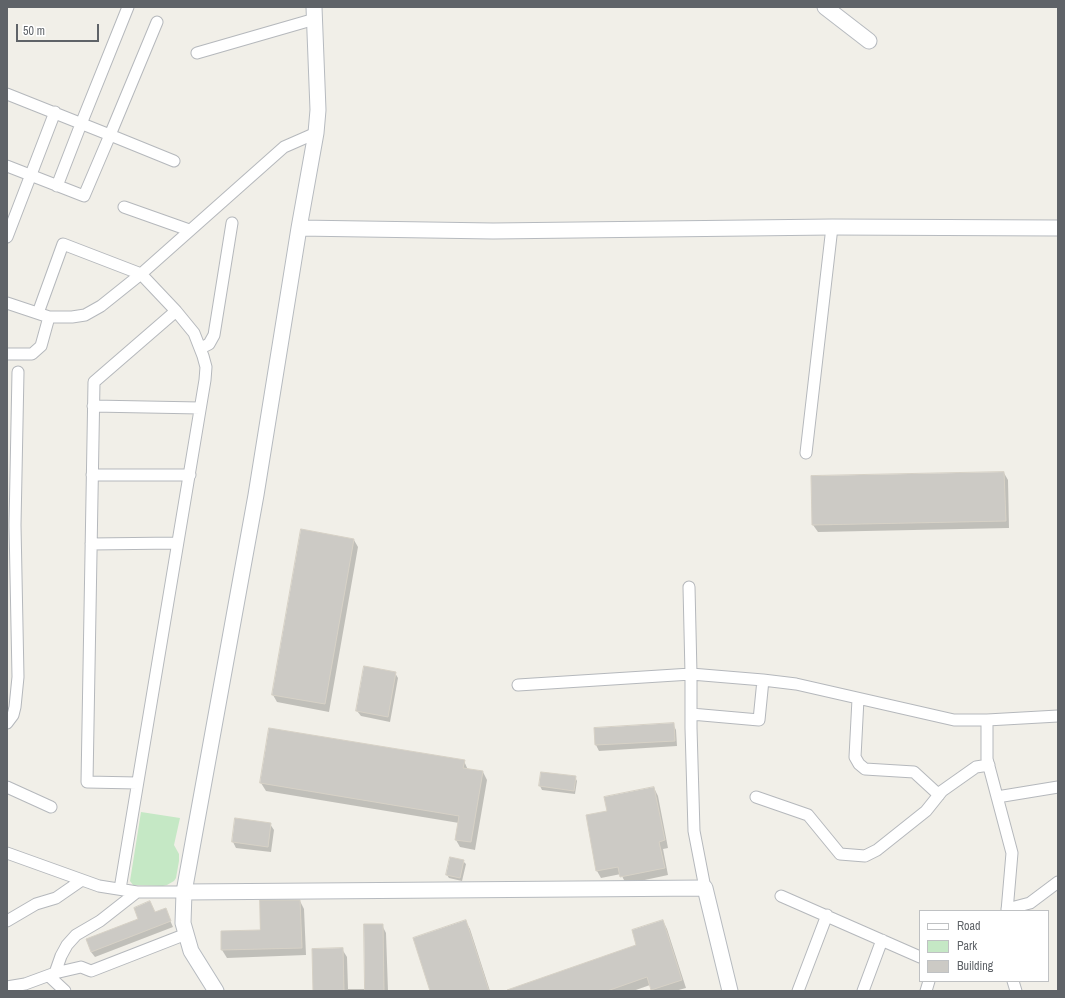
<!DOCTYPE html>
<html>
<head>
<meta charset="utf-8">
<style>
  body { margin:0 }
  #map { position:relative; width:1065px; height:998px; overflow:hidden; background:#f1efe8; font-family:"Archivo Narrow",sans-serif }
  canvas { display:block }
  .frame { position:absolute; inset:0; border:8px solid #5f6368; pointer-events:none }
  .legend { position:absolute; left:919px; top:910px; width:130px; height:72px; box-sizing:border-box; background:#fff; border:1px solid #bfc1c3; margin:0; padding:5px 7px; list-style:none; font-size:12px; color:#5f6368 }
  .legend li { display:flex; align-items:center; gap:8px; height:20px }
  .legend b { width:20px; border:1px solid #bfc1c3 }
  .scale { position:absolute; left:16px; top:24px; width:83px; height:18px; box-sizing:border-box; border:2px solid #5f6368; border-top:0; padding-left:5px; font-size:12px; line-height:14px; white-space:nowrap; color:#5f6368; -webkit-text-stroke:3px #fff; paint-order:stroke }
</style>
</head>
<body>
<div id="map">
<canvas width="1065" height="998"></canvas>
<div class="frame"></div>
<ul class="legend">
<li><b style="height:5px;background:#fff"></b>Road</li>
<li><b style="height:11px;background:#c5e8c5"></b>Park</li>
<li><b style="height:11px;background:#cccac5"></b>Building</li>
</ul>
<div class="scale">50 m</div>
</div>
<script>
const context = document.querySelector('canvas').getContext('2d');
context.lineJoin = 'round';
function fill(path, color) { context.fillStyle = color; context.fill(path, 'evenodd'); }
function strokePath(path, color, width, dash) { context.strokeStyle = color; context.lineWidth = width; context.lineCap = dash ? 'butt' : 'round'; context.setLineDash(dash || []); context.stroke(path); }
fill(new Path2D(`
  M 141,812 L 180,818 L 174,845 L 179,854 L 179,861 L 176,878 L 174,881 L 167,885 L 163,886 L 133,885 L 130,881 Z`), '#c5e8c5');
fill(new Path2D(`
  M 1004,473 L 1008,480 L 1009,528 L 818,532 L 813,525 Z
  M 354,540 L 358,547 L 329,712 L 277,702 L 273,695 Z
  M 395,673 L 398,678 L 390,722 L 361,716 L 357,711 Z
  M 673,724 L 676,730 L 677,746 L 599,751 L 596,745 L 595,729 Z
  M 464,761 L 468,770 L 483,772 L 487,780 L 475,850 L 460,847 L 456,840 L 459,823 L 266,791 L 261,783 Z
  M 541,773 L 575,777 L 577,781 L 575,794 L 542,790 L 540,786 Z
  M 654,788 L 658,796 L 668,848 L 663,849 L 668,875 L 626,884 L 621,874 L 601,878 L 597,871 L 587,816 L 608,812 Z
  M 270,824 L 274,830 L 271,852 L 236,848 L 233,842 Z
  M 463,861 L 466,864 L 462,881 L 449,878 L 447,875 Z
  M 300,901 L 304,909 L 306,955 L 227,958 L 222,950 L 261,931 Z
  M 165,909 L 173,927 L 95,957 L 91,952 Z
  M 663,921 L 667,929 L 686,988 L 675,991 L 652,991 L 650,985 L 633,991 L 516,991 L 638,946 Z
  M 466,922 L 470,929 L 490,991 L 431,991 Z
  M 382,925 L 386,933 L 388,991 L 314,991 L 342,949 L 347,957 L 348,989 L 366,989 Z`), '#0003');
const building = new Path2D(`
  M 1004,472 L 1006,521 L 812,525 L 811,476 Z
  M 301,529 L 354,539 L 325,704 L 272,695 Z
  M 364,666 L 396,672 L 388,717 L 356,711 Z
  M 674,723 L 675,741 L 595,745 L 594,728 Z
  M 269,728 L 465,760 L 463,768 L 483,771 L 471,842 L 455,840 L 459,816 L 260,783 Z
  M 541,772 L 576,776 L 574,791 L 539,786 Z
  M 654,787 L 665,840 L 659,842 L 665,868 L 620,877 L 618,867 L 596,871 L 586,815 L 607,811 L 604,797 Z
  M 235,818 L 271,823 L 268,847 L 232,842 Z
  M 450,857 L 464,860 L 460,878 L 446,875 Z
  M 260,900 L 300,900 L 302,948 L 221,950 L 221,931 L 260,930 Z
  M 150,901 L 155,912 L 166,908 L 171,921 L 91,952 L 86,939 L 138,919 L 134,908 Z
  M 466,920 L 489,991 L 430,991 L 413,938 Z
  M 663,920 L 682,980 L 651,990 L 647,977 L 607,991 L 507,991 L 507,990 L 636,945 L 632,930 Z
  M 364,924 L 383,924 L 384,991 L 365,991 Z
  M 343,948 L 344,991 L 313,991 L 312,949 Z`);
fill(building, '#cccac5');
strokePath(building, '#d6d1c6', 1);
const street = new Path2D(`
  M 197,53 L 315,19
  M 7,94 L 110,135 L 157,22
  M 7,166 L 84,196 L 110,135 L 174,161
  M 57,186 L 81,124 L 128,7
  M 124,207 L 189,230
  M 7,237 L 55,112
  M 7,303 L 49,317 L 72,317 L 85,315 L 101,306 L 141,274 L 284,147 L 316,133
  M 38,313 L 63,244 L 141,274 L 176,311 L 194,333 L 203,356 L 206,367 L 205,380 L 120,889
  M 201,348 L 209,344 L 214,335 L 232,223
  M 7,354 L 32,354 L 41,346 L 49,317
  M 93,406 L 200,408
  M 806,453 L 832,227
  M 92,475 L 190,475
  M 91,544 L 177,543
  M 518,685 L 691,674 L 689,587
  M 858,699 L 855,757 L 859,764 L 865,769 L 914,772 L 939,795
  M 691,714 L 759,720 L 763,680
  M 987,720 L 987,759 L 1012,853 L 1007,911
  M 7,723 L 13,715 L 15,707 L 18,677 L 15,525 L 18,372
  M 137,783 L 87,782 L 94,382 L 176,311
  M 7,787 L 51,807
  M 756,797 L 808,815 L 840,854 L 865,856 L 877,850 L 926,811 L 942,791 L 976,767 L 989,765
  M 997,797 L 1058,787
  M 7,853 L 99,886 L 137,892 L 184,892
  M 705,888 L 694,831 L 691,728 L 691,674 L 763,680 L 796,684 L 954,720 L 987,720 L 1058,716
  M 781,896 L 920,957
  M 1007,909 L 1030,903 L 1058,882
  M 7,921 L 36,904 L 56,898 L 82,880
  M 55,973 L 81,967 L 91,971 L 186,934
  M 49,976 L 65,991
  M 1013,981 L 1016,991
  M 7,987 L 25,984 L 55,973 L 61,956 L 67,945 L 76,935 L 100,921 L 137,892
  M 798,991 L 827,915
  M 863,991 L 882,940
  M 926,991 L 929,981`);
const secondary = new Path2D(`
  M 825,7 L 869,41
  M 299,228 L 493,231 L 832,227 L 1058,228
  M 184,892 L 705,888 L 730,991
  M 216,991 L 191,951 L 183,923 L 184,892 L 256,495 L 299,228 L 316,133 L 318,110 L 314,7`);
strokePath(street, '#b5b8bc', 13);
strokePath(secondary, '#b6babf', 17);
strokePath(street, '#fff', 11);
strokePath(secondary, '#fff', 15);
</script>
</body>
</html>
